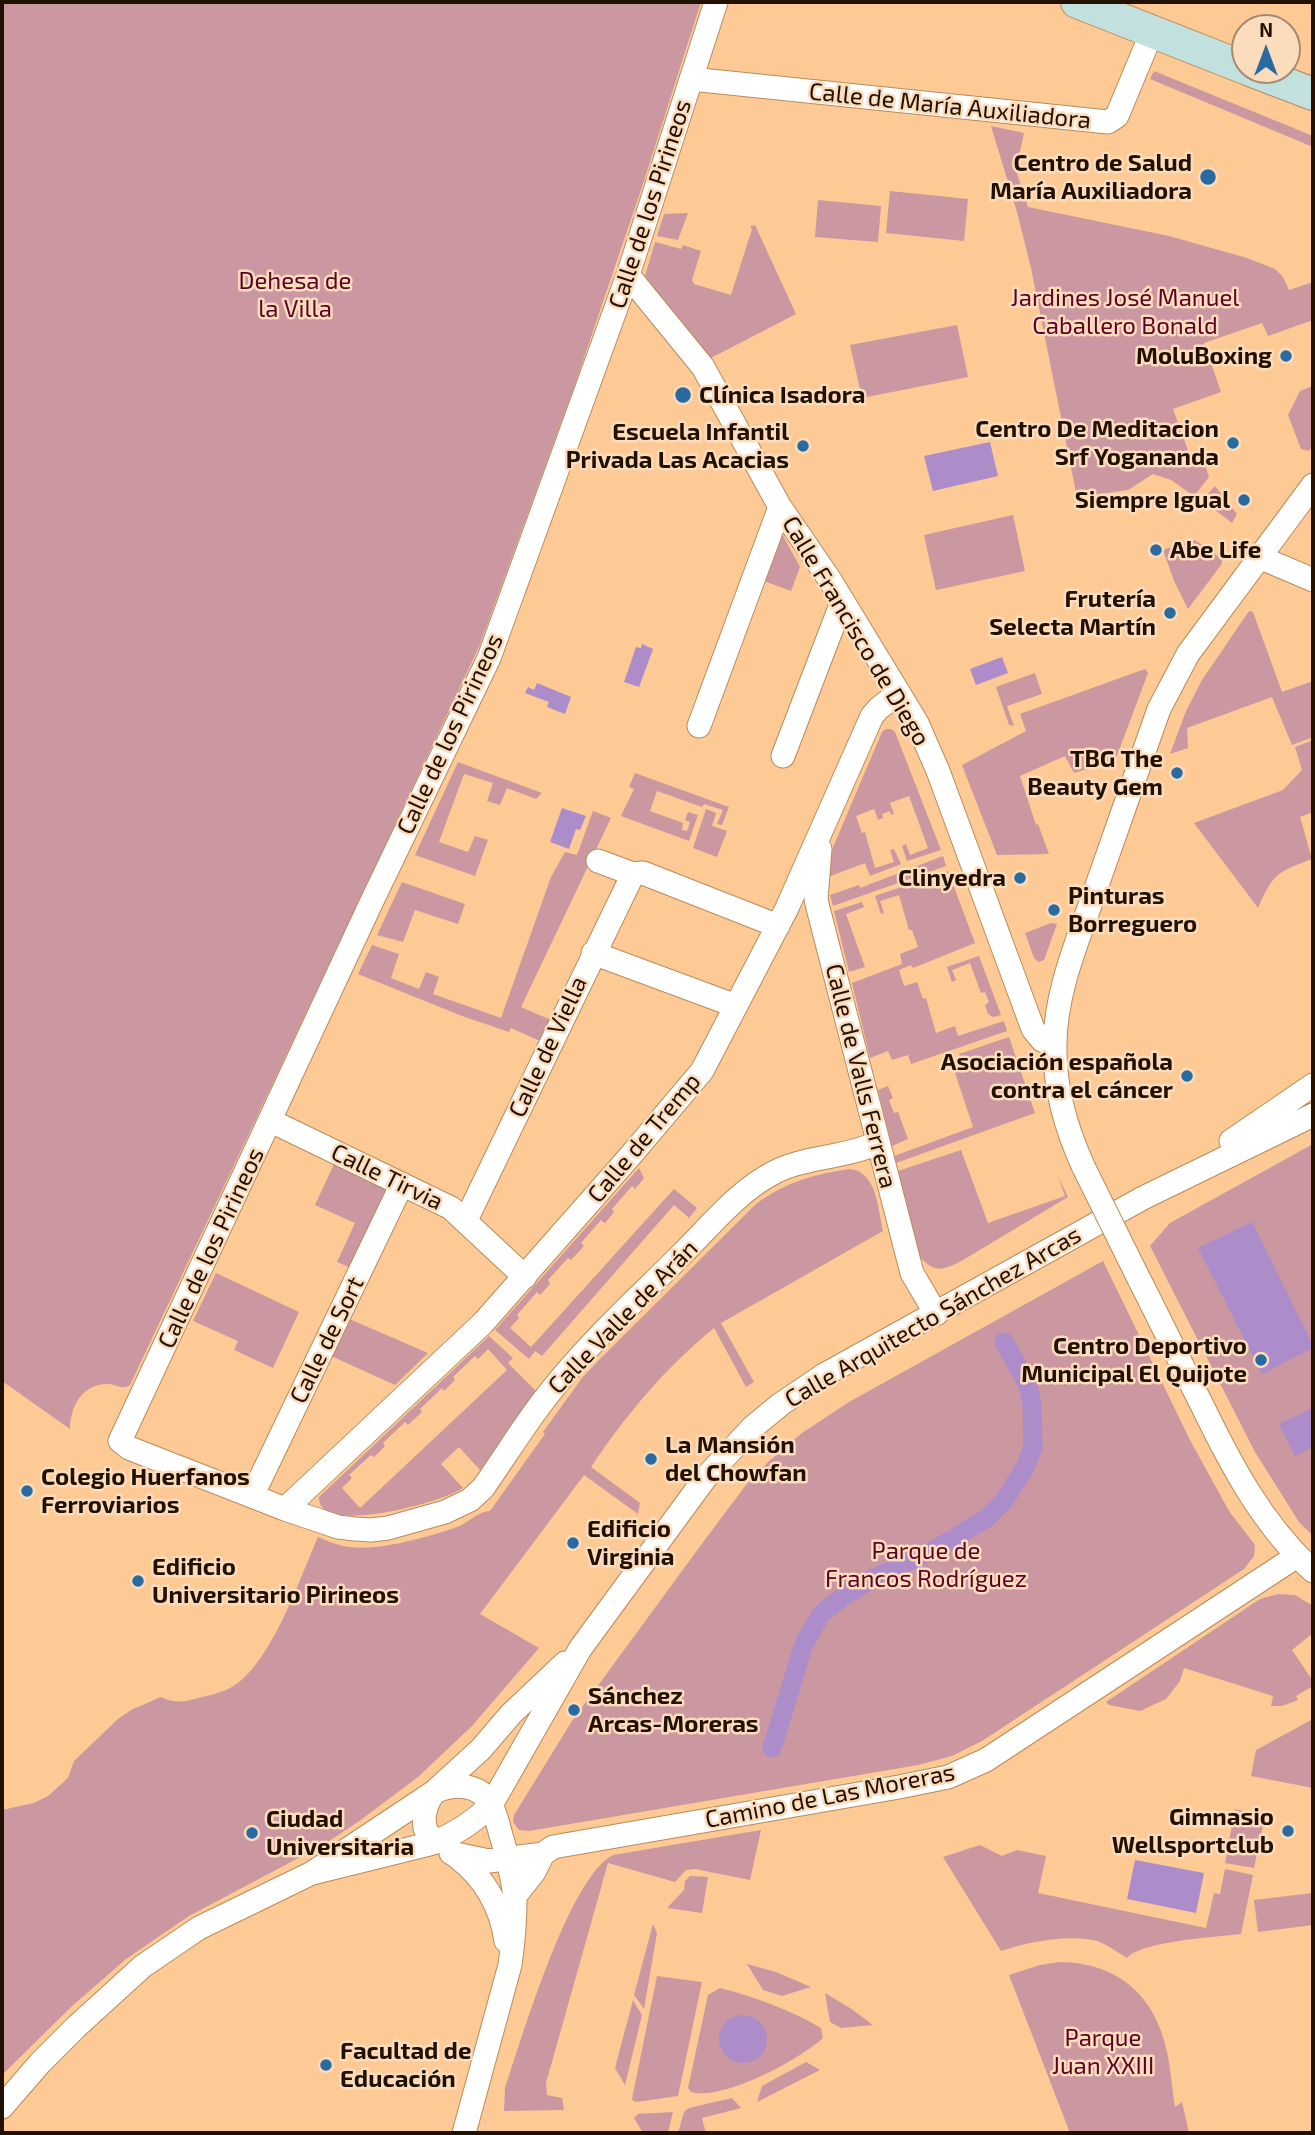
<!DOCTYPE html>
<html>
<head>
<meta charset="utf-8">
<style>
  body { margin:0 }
  #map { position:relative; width:1315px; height:2135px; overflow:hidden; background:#fdca96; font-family:"Exo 2",sans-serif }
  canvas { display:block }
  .frame { position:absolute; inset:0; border:4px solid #221000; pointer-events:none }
  .north { position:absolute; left:1231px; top:14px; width:70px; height:70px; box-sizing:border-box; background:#fbdcbd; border:2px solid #a48a71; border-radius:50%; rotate:0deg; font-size:19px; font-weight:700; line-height:28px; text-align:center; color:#221000 }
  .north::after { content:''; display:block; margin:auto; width:24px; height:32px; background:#296aa0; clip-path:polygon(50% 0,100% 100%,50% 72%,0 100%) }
</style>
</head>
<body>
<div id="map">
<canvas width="1315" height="2135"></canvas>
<div class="frame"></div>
<div class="north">N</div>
</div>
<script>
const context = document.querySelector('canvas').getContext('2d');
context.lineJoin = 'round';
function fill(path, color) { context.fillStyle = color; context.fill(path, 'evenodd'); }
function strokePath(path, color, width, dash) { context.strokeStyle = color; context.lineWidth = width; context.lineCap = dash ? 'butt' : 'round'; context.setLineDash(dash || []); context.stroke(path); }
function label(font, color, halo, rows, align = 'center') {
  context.font = font + ' "Exo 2",sans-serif'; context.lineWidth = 5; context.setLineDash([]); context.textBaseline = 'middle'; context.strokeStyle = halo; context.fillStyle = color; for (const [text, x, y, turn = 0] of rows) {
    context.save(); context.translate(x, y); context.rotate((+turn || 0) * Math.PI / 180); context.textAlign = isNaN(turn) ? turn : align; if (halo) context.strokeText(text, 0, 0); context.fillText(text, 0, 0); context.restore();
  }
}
fill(new Path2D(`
  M 2,2 L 701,2 L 643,184 L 573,390 L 479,647 L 130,1385 C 122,1390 117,1385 109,1384 C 83,1383 70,1406 70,1429 L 2,1381 Z
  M 1154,71 L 1313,136 L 1313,147 L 1150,79 Z
  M 991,126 L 1024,133 L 1016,170 L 1028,207 L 1169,236 L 1247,258 L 1275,269 L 1283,277 L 1289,290 L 1313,282 L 1313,320 L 1268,336 L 1262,323 L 1204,343 L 1221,392 L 1173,409 L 1189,453 L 1200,449 L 1209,477 L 1194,496 L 1171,480 L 1153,474 L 1128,490 L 1077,497 L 1031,268 L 1017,212 Z
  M 890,191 L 968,199 L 964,241 L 886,233 Z
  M 818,200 L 881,206 L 878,242 L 815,237 Z
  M 688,213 L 678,240 L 657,236 L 664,214 Z
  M 755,225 L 796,314 L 709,359 L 645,276 L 655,242 L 681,249 L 683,245 L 701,251 L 692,280 L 694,284 L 731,295 L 752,229 L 750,227 Z
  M 957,325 L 968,377 L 862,398 L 850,345 Z
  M 1313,386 L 1313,444 L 1309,451 L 1301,449 L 1288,415 L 1300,391 Z
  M 1215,486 L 1237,514 L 1232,523 L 1202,500 Z
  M 1013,515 L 1025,571 L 936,590 L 924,535 Z
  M 782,534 L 800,567 L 791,591 L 761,580 Z
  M 1195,540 L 1219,557 L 1222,561 L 1221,565 L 1188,609 L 1174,581 L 1163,550 Z
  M 1249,611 L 1253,612 L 1282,692 L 1313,681 L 1313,737 L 1292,745 L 1272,697 L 1187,728 L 1188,748 L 1170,754 L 1186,711 L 1202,680 Z
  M 1145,669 L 1148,673 L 1115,761 L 1074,773 L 1065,756 L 1020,776 L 1036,825 L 1038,824 L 1049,854 L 997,855 L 962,765 L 1026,731 L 1020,714 Z
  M 1035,673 L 1042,694 L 1007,706 L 1014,726 L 1009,725 L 996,687 Z
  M 886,729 L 891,729 L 895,732 L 941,850 L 907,861 L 902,846 L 906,844 L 910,855 L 928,848 L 909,796 L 890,803 L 894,814 L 891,815 L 890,811 L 882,814 L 883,818 L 878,820 L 874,809 L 856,816 L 862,833 L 865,832 L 875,868 L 894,862 L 890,850 L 894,849 L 901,864 L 870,876 L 865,863 L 828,877 L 830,856 L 834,845 L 882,732 Z
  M 1313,740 L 1313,812 L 1300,817 L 1312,859 C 1278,872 1273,873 1258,908 L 1194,823 L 1283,790 L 1302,770 L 1295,747 Z
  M 458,762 L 542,793 L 536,799 L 507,788 L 500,805 L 487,801 L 493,783 L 464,774 L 439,842 L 468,852 L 475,836 L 488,840 L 475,876 L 415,855 Z
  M 635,773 L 729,807 L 722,825 L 717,824 L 723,810 L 704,804 L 702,807 L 657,791 L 650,811 L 683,823 L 682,830 L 687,831 L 690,822 L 685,820 L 688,812 L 698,815 L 689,841 L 621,816 L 634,789 L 629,787 Z
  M 706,809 L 716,813 L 712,826 L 727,831 L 717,857 L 693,848 Z
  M 593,811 L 611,818 L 521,1007 L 551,1020 L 540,1041 L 511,1028 L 509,1032 L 462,1016 L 358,974 L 372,945 L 399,954 L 391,978 L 419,989 L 426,972 L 439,977 L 433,994 L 501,1018 L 551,877 L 565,852 L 577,855 Z
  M 943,856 L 946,866 L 833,906 L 830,895 L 859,885 L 860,888 Z
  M 948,871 L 975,943 L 913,968 L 911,965 L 899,970 L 904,986 L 917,982 L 923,999 L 926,998 L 936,1033 L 955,1026 L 958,1036 L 1004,1021 L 1007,1031 L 911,1064 L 908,1055 L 892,1060 L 888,1051 L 870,1058 L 852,983 L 902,964 L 900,954 L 918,947 L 912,930 L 909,930 L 899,895 L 880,901 L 884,913 L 881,914 L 875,896 Z
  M 402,882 L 465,904 L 458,924 L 415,910 L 403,942 L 377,935 Z
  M 862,902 L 864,907 L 846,914 L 865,967 L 849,972 L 834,911 Z
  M 1051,923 L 1057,924 L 1044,960 L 1038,962 L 1034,958 L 1025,933 Z
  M 979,956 L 1001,1015 L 993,1017 L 988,1014 L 985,1005 L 989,1002 L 985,992 L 981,993 L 970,963 L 952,970 L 956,980 L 952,982 L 947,967 Z
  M 1009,1037 L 1035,1113 L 896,1163 L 894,1156 L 973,1127 L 953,1067 L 963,1063 L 959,1054 Z
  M 888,1086 L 893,1098 L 889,1100 L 894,1113 L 898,1112 L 908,1139 L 892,1146 L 878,1090 Z
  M 1313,1144 L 1313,1536 L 1299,1522 L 1255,1452 L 1150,1246 L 1170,1223 Z
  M 961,1150 L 988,1223 L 1065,1196 L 1058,1176 L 1068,1197 L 963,1260 C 944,1270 935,1274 920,1257 L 898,1171 Z
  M 335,1162 L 389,1186 L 351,1268 L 337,1262 L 355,1223 L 315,1205 Z
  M 639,1168 L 644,1178 L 635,1189 L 632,1186 L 612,1209 L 614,1212 L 605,1223 L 601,1220 L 581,1243 L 584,1246 L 571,1260 L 568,1258 L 548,1280 L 550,1284 L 540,1295 L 537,1292 L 517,1315 L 519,1318 L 510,1328 L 531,1347 L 674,1189 L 697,1208 L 689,1218 L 674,1205 L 542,1356 L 535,1351 L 529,1359 L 495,1330 Z
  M 850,1169 C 877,1172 878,1209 883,1231 L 721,1323 L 754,1382 L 746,1387 L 714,1328 C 665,1368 626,1415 591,1467 L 640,1503 L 638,1514 L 584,1475 L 480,1614 L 539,1648 L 472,1726 L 418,1777 L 358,1822 L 323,1845 L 189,1916 L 126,1959 L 71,2007 L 2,2075 L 2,1810 L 34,1803 L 48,1796 L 68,1778 L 74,1761 L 118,1719 L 131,1710 L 161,1697 C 178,1705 185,1701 203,1697 C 215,1694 227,1691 238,1683 C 274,1655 299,1580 318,1537 C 325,1540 332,1543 339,1545 C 372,1554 424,1538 457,1527 C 468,1523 479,1511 490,1511 L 545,1434 L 543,1432 L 582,1378 L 599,1360 L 756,1204 C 786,1182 814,1174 850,1169 Z
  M 1103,1261 L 1190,1440 L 1229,1511 L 1255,1545 L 1254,1556 L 1244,1569 L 982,1741 L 952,1756 L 918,1765 L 529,1831 L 519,1830 L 513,1822 L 514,1815 L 572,1721 L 701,1545 L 746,1485 L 767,1463 L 802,1433 L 849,1402 Z
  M 216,1273 L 299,1312 L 273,1368 L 234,1350 L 238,1341 L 193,1321 Z
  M 347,1318 L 428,1353 L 395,1385 L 329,1355 Z
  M 489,1336 L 513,1358 L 508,1363 L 536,1391 L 480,1470 L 459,1447 L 441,1464 L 463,1488 C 444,1502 317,1537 319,1497 ZM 488,1349 L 507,1370 L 360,1508 L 342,1488 L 352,1478 L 349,1475 L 371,1455 L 374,1457 L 385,1446 L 383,1443 L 405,1422 L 408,1425 L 422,1412 L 420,1409 L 442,1388 L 444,1391 L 455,1380 L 453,1377 L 475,1356 L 478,1359 Z
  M 1278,1594 L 1295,1595 L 1313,1606 L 1313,1633 L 1292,1650 L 1313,1681 L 1313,1686 L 1296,1696 L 1298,1700 L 1282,1706 L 1271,1706 L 1273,1696 L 1184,1668 L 1180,1681 L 1166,1699 L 1140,1711 L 1109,1705 L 1106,1702 L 1260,1599 Z
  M 1313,1719 L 1313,1788 L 1251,1776 L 1256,1750 Z
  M 1235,1809 L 1265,1816 L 1254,1868 L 1225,1863 Z
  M 761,1830 L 750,1880 L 695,1869 L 686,1870 L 675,1882 L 608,1863 L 546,2083 L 547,2095 L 562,2098 L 564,2110 L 504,2111 L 505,2088 C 522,2038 569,1877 613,1855 Z
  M 980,1845 L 1002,1856 L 1017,1850 L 1046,1856 L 1038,1893 L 1206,1928 L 1214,1893 L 1220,1894 L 1225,1869 L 1253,1875 L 1241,1934 C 1216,1937 1142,1941 1127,1958 C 1117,1952 1104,1942 1093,1940 C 1063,1935 1029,1942 1001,1951 L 943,1857 Z
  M 690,1876 L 708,1877 L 702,1913 L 667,1908 L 684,1890 L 685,1881 Z
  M 1312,1893 L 1313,1925 L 1258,1932 L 1254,1900 Z
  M 653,1924 L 657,1933 L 644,2009 L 634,1995 Z
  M 1060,1962 C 1118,1963 1155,1995 1167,2052 C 1171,2070 1172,2089 1175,2107 L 1182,2102 L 1189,2133 L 1070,2133 L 1009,1975 L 1040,1965 Z
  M 747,1964 L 776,1972 L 811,1987 L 782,1996 L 763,1990 Z
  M 657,1976 L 702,1982 L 678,2096 L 636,2102 L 632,2100 L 633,2094 Z
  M 720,1988 C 757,1998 789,2009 821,2028 L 823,2038 C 799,2060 723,2101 691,2092 L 688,2088 L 708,1995 Z
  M 825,1993 L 850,2008 L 873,2025 L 841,2028 L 830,2022 Z
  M 633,2000 L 642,2015 L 625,2085 L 615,2068 Z
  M 806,2062 L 820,2070 L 757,2102 L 762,2086 Z
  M 732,2098 L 741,2108 L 702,2118 L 706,2133 L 678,2133 L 684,2112 L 689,2108 Z
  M 673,2112 L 668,2133 L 643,2133 L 634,2118 L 638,2114 Z`), '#cb97a0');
fill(new Path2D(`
  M 990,442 L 998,476 L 933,491 L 924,456 Z
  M 642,644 L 653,649 L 639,687 L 624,682 L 636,647 L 641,648 Z
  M 1002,657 L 1008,673 L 976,685 L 970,669 Z
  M 537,683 L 571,697 L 565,714 L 547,707 L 549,702 L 525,693 L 528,687 L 534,690 Z
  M 562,808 L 586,816 L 580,830 L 576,829 L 569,849 L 550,842 Z
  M 1252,1222 L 1313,1345 L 1313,1348 L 1262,1374 L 1198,1248 Z
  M 1311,1409 L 1313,1414 L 1313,1447 L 1295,1456 L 1279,1424 Z
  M 1135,1860 L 1204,1873 L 1196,1913 L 1127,1899 Z
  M719 2039a24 24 0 1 1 48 0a24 24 0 1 1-48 0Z`), '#ac8dca');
strokePath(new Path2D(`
  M 772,1748 L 804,1644 L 821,1614 L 843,1597 L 870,1580 L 936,1549 L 987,1518 L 1003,1502 L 1025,1468 L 1033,1447 L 1032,1403 L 1027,1383 L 1004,1342`), '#ac8dca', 19);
const street = new Path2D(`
  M 716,2 L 628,275 L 489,658 L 372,901 L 120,1441 L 129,1448 L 285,1509 L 338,1527 L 355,1529 L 371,1530 L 388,1528 L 445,1512 L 470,1500 L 483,1488 C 505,1457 524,1425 547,1396 C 587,1344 637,1299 683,1253 C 711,1225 739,1190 775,1172 C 807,1156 845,1158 877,1143
  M 691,79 L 1108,122 L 1117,116 L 1152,32
  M 628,275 L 703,367 L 780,507 L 830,580 L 917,723 L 938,771 L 1033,1029 L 1042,1040 L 1055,1045
  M 1259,557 L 1313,580
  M 699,726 L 780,507
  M 783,756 L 842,602
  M 820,849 L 816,899 L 818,908 L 912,1273 L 936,1314
  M 598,861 L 633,874 L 643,873 L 778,926
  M 593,953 L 736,1006
  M 271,1121 L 451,1208 L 525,1277
  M 1231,1141 L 1313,1085
  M 1084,1168 C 1066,1129 1054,1088 1055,1045 C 1055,992 1078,940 1095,891 C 1117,830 1137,770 1159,709 L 1188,654 L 1313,485
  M 466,1220 L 633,874
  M 1139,1279 C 1160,1320 1180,1362 1201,1403 C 1231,1465 1262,1524 1313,1571
  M 252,1496 L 402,1184
  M 285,1509 L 483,1323 L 631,1155 L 702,1071 L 787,908 L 872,716 L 879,708 L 899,693
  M 433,1843 L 425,1828 L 424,1817 L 427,1804 L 434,1792 L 481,1749 L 511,1714 L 565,1663
  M 451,1853 L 489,1861 L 543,1854 L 553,1847 L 899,1787 L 948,1777 L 986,1760 L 1297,1556
  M 456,1856 C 484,1877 501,1907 506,1941
  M 312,1873 L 433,1843 C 455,1834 474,1822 491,1805 L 580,1649 L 706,1477 L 753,1427 L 781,1404 L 824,1375 L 1143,1198 L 1313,1115
  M 515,1896 L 534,1872 L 543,1854
  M 2,2107 L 40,2063 L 76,2027 L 143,1966 L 199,1928 L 312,1873 L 434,1792 C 454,1783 480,1783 491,1805 C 497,1816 499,1830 503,1842 C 508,1860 514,1881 515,1900 C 515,1922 513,1944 510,1965 L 464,2133`);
const secondary = new Path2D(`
  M 1077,2 L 1245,68
  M 1250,70 L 1313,94`);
strokePath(street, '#ba8a58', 25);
strokePath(secondary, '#ba8a58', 34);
strokePath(street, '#fff', 23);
strokePath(secondary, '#c2e0de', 32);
const streetBridge = new Path2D(`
  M 1084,1168 L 1139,1279`);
strokePath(streetBridge, '#ba8a58', 25, []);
strokePath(streetBridge, '#fff', 23);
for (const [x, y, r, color] of [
  [1208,177,9,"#296aa0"],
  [1286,356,7,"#296aa0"],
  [683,395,9,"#296aa0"],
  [1233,443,7,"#296aa0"],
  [803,446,7,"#296aa0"],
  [1244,500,7,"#296aa0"],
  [1156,550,7,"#296aa0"],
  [1170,613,7,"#296aa0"],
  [1177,773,7,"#296aa0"],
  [1020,878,7,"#296aa0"],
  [1054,910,7,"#296aa0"],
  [1187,1076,7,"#296aa0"],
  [1261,1360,7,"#296aa0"],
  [651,1459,7,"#296aa0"],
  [27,1491,7,"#296aa0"],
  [573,1543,7,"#296aa0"],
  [138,1581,7,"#296aa0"],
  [574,1710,7,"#296aa0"],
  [1288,1831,7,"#296aa0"],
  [252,1833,7,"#296aa0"],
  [326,2065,7,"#296aa0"]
]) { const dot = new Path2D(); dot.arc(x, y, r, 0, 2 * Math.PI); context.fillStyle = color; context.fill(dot); strokePath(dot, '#fbdcbd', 2.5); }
label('24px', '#221000', '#fbdcbd', [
  ["Calle de María Auxiliadora",950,106,6],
  ["Calle de los Pirineos",650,204,-72],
  ["Calle Francisco de Diego",856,631,59],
  ["Calle de los Pirineos",450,734,-65],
  ["Calle de Viella",548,1047,-65],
  ["Calle de Valls Ferrera",861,1076,76],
  ["Calle de Tremp",644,1138,-50],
  ["Calle Tirvia",387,1177,26],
  ["Calle de los Pirineos",211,1248,-65],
  ["Calle Valle de Arán",623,1317,-46],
  ["Calle Arquitecto Sánchez Arcas",933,1317,-30],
  ["Calle de Sort",327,1340,-64],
  ["Camino de Las Moreras",830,1796,-11]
]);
label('bold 24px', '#221000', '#fbdcbd', [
  ["Centro de Salud",1192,163],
  ["María Auxiliadora",1192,191],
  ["MoluBoxing",1272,356],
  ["Clínica Isadora",699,395,"left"],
  ["Centro De Meditacion",1219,429],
  ["Srf Yogananda",1219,457],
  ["Escuela Infantil",789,432],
  ["Privada Las Acacias",789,460],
  ["Siempre Igual",1230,500],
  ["Abe Life",1170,550,"left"],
  ["Frutería",1156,599],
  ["Selecta Martín",1156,627],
  ["TBG The",1163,759],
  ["Beauty Gem",1163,787],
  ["Clinyedra",1006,878],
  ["Pinturas",1068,896,"left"],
  ["Borreguero",1068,924,"left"],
  ["Asociación española",1173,1062],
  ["contra el cáncer",1173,1090],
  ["Centro Deportivo",1247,1346],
  ["Municipal El Quijote",1247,1374],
  ["La Mansión",665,1445,"left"],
  ["del Chowfan",665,1473,"left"],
  ["Colegio Huerfanos",41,1477,"left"],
  ["Ferroviarios",41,1505,"left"],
  ["Edificio",587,1529,"left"],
  ["Virginia",587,1557,"left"],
  ["Edificio",152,1567,"left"],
  ["Universitario Pirineos",152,1595,"left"],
  ["Sánchez",588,1696,"left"],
  ["Arcas-Moreras",588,1724,"left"],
  ["Gimnasio",1274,1817],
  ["Wellsportclub",1274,1845],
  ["Ciudad",266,1819,"left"],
  ["Universitaria",266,1847,"left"],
  ["Facultad de",340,2051,"left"],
  ["Educación",340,2079,"left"]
], 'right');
label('24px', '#5d0125', '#fbdcbd', [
  ["Dehesa de",295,281],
  ["la Villa",295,309],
  ["Jardines José Manuel",1125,298],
  ["Caballero Bonald",1125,326],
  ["Parque de",926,1551],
  ["Francos Rodríguez",926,1579],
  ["Parque",1103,2038],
  ["Juan XXIII",1103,2066]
]);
</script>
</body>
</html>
